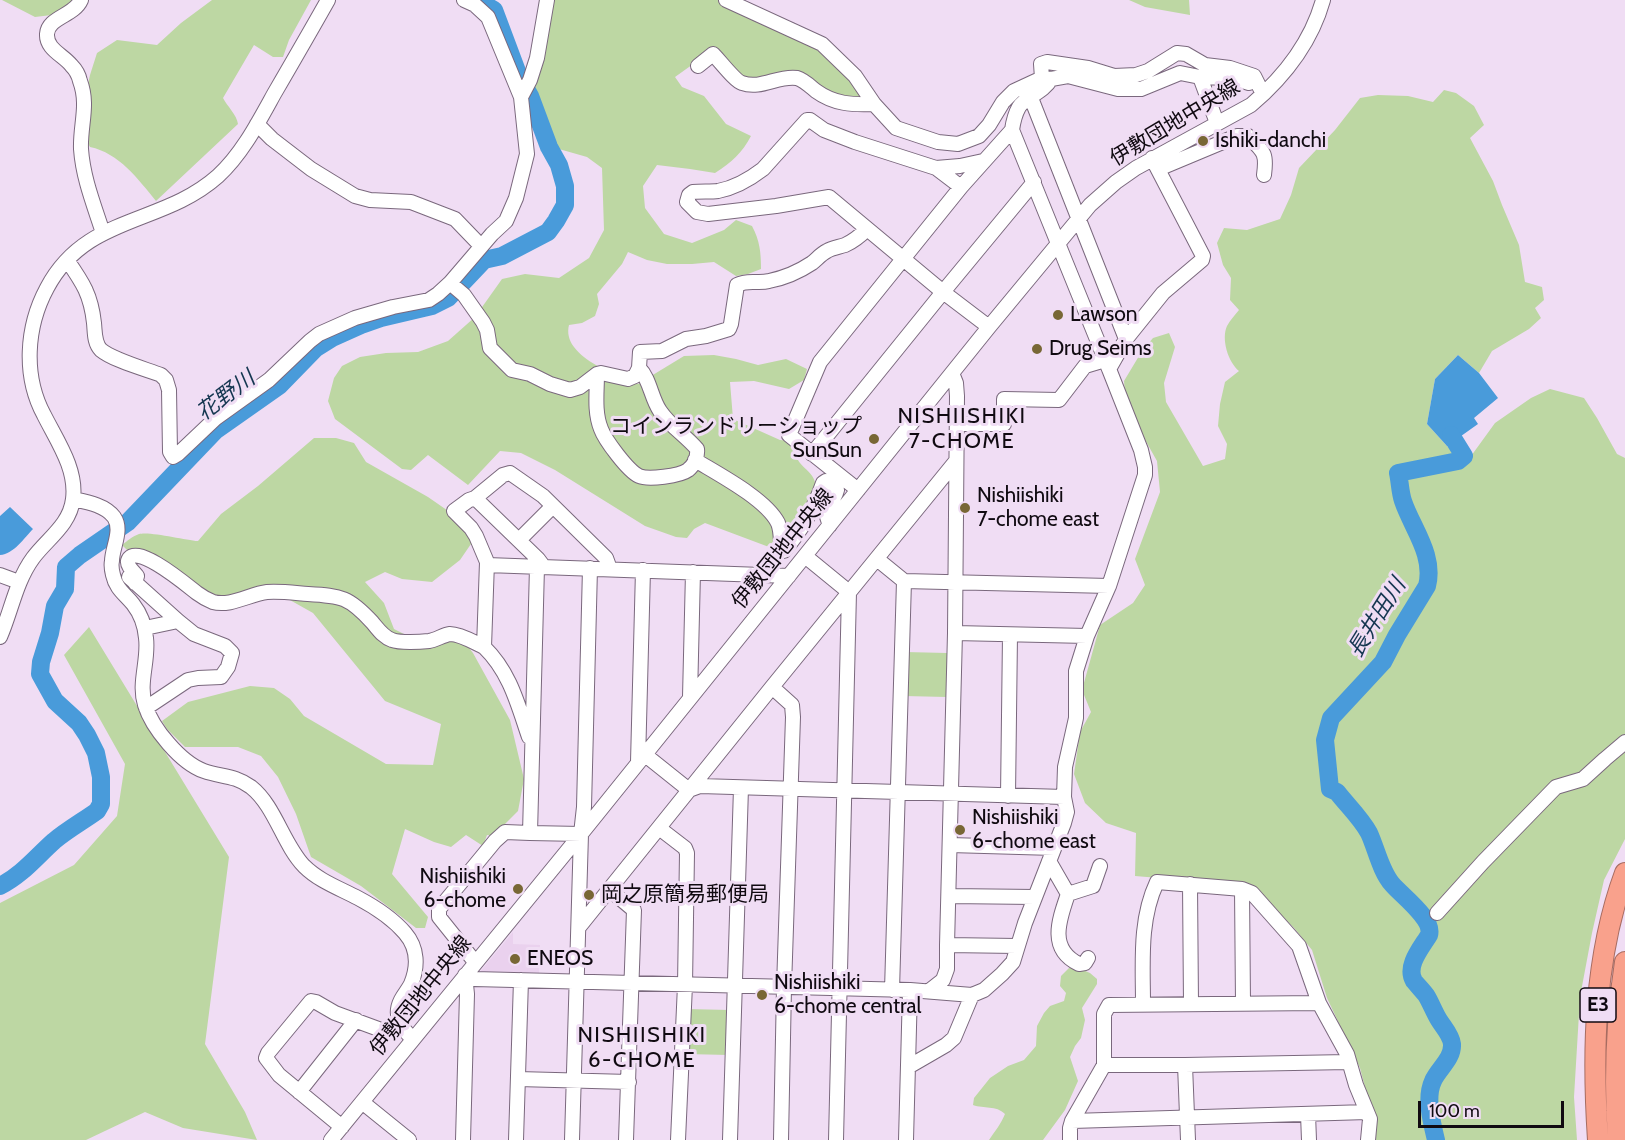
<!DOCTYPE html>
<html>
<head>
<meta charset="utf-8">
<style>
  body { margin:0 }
  #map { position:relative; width:1625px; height:1140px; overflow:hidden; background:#f0ddf4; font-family:Cabin,sans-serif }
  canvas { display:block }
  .scale { position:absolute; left:1418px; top:1101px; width:146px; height:27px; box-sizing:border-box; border:3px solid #100a11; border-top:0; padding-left:8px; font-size:18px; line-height:21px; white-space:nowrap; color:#100a11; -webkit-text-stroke:4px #f0ddf4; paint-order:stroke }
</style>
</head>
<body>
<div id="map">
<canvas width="1625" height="1140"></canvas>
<div class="scale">100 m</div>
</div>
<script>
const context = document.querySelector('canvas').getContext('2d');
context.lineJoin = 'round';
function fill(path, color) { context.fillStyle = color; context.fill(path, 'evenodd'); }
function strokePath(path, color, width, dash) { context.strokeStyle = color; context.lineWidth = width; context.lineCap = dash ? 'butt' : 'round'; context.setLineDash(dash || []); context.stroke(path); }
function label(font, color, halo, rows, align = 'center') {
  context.font = font + ' Cabin,"Noto Sans JP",sans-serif'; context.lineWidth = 6; context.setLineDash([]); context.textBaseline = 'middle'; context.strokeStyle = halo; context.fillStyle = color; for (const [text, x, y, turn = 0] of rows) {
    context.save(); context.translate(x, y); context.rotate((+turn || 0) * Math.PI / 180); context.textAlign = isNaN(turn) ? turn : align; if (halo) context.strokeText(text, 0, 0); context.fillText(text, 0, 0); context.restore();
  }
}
fill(new Path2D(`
  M 513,932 L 513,944 L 540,945 L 539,974 L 479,973 Z`), '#ead1ee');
fill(new Path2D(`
  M 2,0 L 74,0 L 60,14 L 35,17 Z
  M 212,0 L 311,0 L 289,40 L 283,57 L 273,57 L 254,45 L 223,98 C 227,106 237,115 238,124 L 156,201 C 138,179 119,153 90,147 L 86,140 L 87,89 L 90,75 L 97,53 L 117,40 L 157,45 L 181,23 Z
  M 554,0 L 721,0 L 818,47 L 843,66 L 866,98 L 843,99 L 800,76 L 742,80 L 710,52 L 675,77 L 682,87 L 704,96 L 726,124 L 751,136 C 742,153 732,162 715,173 L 690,169 L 657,165 L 643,186 L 645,208 L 664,234 L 692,243 L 724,230 L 736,220 L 752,226 C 760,241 761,253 761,269 L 748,274 L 736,276 L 714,262 L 692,264 L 667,264 L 647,260 L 628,252 L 622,264 L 597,294 L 599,304 L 595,316 L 582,323 L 569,325 C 561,356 616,375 638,384 L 684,356 L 714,355 L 736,359 L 758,365 L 786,359 L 807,369 L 804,380 L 789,389 L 754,381 L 730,382 L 733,419 L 780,440 L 792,441 C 794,448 796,458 800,463 C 805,469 813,474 815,482 C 822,507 792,533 777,550 L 705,523 L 694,529 L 687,538 L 676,537 L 645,526 L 555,470 L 521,453 L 500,451 L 468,485 L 428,455 L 411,470 L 402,469 L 335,419 L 328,401 L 334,378 L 342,366 L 360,357 L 386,353 L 418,352 L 448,341 L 475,317 L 502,279 L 525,274 L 559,278 L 589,258 L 604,230 L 602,168 L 587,157 L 552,147 L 534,119 L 532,94 L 537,72 L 547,40 Z
  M 1129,0 L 1189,0 L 1190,15 L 1145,7 Z
  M 1444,90 L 1456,93 L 1474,106 L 1484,125 L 1470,138 L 1493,181 L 1502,205 L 1519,245 L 1525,282 L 1542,287 L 1544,300 L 1535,308 L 1541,318 L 1529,329 L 1492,351 L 1479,373 L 1458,355 L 1435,379 L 1427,424 L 1447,446 L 1466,463 L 1495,423 L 1531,398 L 1550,389 L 1584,398 L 1597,418 L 1617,454 L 1625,458 L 1625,839 L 1604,880 L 1592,933 L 1580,997 L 1574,1097 L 1577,1140 L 1372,1140 L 1369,1103 L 1360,1068 L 1327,998 L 1312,950 L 1294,928 L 1266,900 L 1219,883 L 1135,876 L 1136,833 L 1106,823 L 1085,803 L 1074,774 L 1080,732 L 1091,712 L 1082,690 L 1100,625 L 1133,603 L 1145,585 L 1135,559 L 1160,492 L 1157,461 L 1126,406 L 1124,381 L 1142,351 L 1153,338 L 1169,333 L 1175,347 L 1164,383 L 1166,402 L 1203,466 L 1225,459 L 1227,444 L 1218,426 L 1220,404 L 1225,382 L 1239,371 C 1228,362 1221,339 1227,326 C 1230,320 1235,315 1239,310 L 1230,300 L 1231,278 L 1223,265 L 1217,243 L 1224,228 L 1247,230 L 1280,219 L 1291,195 L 1299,168 L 1335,130 L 1360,98 L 1378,95 L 1408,96 L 1433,102 Z
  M 314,438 L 336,438 L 354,443 L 366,462 L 428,497 L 454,515 L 473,541 L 460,560 L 432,582 L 402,579 L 385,572 L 365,582 L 384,603 L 394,629 L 418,641 L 461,638 L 473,653 L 510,720 L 524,779 L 518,811 L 493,836 L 487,835 L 483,846 L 466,835 L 451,847 L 434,842 L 405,829 L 392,874 L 428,917 L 425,928 L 416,928 L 361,886 L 311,857 L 296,814 L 278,777 L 261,756 L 238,747 L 185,747 L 167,729 L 162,721 L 188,702 L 250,686 L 274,688 L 290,699 L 304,716 L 386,764 L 433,765 L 441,724 L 385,701 L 313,613 L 265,586 L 234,597 L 214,598 L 130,553 L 122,545 C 127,541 133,536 139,534 C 149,531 185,540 198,541 L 221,514 L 258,486 Z
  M 89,627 L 229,857 L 205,1044 L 245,1112 L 257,1140 L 183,1128 L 145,1112 L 86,1140 L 0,1140 L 0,903 L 74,865 L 117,816 L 125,764 L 64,655 Z
  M 905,652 L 947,653 L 947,697 L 904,696 Z
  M 1076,967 L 1090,973 L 1097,979 L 1097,984 L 1082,1008 L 1085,1020 L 1081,1038 L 1075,1046 L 1070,1057 L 1078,1081 L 1065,1110 L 1043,1140 L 989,1140 C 995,1131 1001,1124 1005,1114 C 996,1105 984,1109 973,1105 L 974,1098 L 990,1078 L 1008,1066 L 1024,1060 L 1036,1046 L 1037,1026 L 1044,1013 L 1050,1006 L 1064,1001 L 1066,993 L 1060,986 L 1061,976 L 1069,968 Z
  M 686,1009 L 730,1010 L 729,1055 L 685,1054 Z`), '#bdd7a3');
fill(new Path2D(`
  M 1458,355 L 1479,373 L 1498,398 L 1474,418 L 1478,424 L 1447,446 L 1427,424 L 1435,379 Z
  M 10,507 L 33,529 C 24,538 14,554 0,555 L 0,516 Z`), '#499bda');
strokePath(new Path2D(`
  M 0,886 C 22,875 36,857 54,841 C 67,830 83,821 97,811 L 101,804 L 101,777 L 96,753 L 87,735 L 79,723 L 55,701 L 40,674 L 41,662 L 50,633 L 55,606 L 65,589 L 66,567 L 80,555 L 128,522 L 215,431 L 279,386 L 316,348 L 332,338 L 361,325 L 381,318 L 432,306 L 448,298 L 484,260 L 502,256 L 548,232 L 556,221 L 565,205 L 565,186 L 559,165 L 549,147 L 530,96 L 518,74 L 494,10 L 487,6 L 481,0
  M 1436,1140 C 1432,1123 1425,1098 1433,1081 C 1438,1069 1453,1059 1452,1044 C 1451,1035 1444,1028 1439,1020 C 1434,1012 1431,1003 1426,995 C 1422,990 1418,986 1414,981 C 1405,966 1422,947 1429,935 C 1434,919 1402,896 1392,884 C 1381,872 1376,848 1369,833 C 1361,818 1347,805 1337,792 L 1330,789 L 1325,740 L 1331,718 L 1383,662 L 1397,635 L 1427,586 C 1435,555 1412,528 1403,501 C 1400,492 1400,482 1398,473 L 1458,461 L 1464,456 L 1451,435`), '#499bda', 18);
const minor = new Path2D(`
  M 81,0 C 74,16 48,17 47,34 C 46,49 63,55 71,65 C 75,69 79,76 80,81 C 89,105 80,125 81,149 C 83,178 94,205 103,233
  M 726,0 L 822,44 L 855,76 L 874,104 L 896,128 L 938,142 L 958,144 L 979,136 L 989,125 L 1003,102 L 1014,91 L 1042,78 L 1051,79 C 1043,93 1026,96 1019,107 C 1015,114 1013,123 1012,130 L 961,187 L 820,362 L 789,435 L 858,490
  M 698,66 L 713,54 C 720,61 735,81 742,83 C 761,90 778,75 797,78 C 804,80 811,87 816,91 C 834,104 852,105 874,104
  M 1200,77 L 1217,123
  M 1042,78 L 1041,64 L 1047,62 L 1088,68 L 1114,76 L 1136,75 L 1148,71 L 1177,53 L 1186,54 L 1205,65 L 1230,68 L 1254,76 L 1263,94
  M 1051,79 L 1068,76 L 1118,89 L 1141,89 L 1180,73 L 1200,77 L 1233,78 L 1249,83
  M 521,97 L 530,80 L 537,58 L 547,0
  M 257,124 L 272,139 L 311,169 L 355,196 L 370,200 L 411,202 L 455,219 L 481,246
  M 1012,130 L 1109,369
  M 936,168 L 960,166 L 983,161
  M 1158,169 L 1237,136 L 1248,136 C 1264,152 1267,153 1264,175
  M 961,187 L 936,168 L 855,142 L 824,130 L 810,120 L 807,120 L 763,169 C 750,179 734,188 718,191 C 710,192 701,191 693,192 L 689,195 L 687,202 L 697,212 L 708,214 L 776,206 L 829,197 L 943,292 L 989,327
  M 67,260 C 83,283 91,295 94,323 C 95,332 94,343 101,350 C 113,360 145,369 161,375 L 166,380 L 169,390 L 170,452 L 173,457 L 178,454 L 216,418 L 269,380 L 310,341 L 319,334 L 355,318 L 393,307 L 429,300 L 438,294 L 450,283 L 492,234 L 506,221 L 516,198 L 527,154 L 521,97 L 488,17 L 475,5 L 464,0
  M 450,283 L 464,295 L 483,322 L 487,330 L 490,348 L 512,370 L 530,374 L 550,384 L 570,390 L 580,387 L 597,374 L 601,373 L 628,379 L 635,376 L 639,368 L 640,352 L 662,351 L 686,339 L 706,336 L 729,329 L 731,324 L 737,285 C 748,279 758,284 769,281 C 784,278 800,271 812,263 C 817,259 821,254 827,251 C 832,248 839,247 845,245 C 854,241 860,236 867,229
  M 1126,339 L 1163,293 L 1202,260 L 1203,256 L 1152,158
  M 597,374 C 597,392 594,412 601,429 C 605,440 628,471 639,476 C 648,480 680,476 688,470 C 694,465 698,457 697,449 C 686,436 670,426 660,411 C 651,398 650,379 639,368
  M 957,424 L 1004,424 L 1004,399 L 1059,400 L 1085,366 L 1105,360
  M 812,454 L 943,292 L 1034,182
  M 695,460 C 718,474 766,499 778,523 C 782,533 780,542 782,551 L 784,551 C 802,530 814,509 823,483 L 826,481 L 831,482 L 837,490 C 832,509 820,502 830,525
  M 475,498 L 469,500 L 454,511 L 471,528 L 476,536 L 487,562 L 484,647 C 510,672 518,705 529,737
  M 73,499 C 87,502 105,505 114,517 C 123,530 112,548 112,561 C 111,565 112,571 113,575 C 116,589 125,594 133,604 C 140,613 145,626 146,638 C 149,660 138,683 145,705 C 152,728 181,763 204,771 C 221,777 235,775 251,787 C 275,806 283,844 304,866 C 319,881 339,888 358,898 C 375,907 393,919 405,933 C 418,948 418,967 411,984 C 408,990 404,994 401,1000 C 393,1016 401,1028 413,1039
  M 519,540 L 553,506
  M 805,556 L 849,592 L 836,1140
  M 877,559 L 904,581 L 1109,586
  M 487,565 L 789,576
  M 537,567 L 530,833 L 581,834
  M 544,567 L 538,559 L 475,498 L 503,475 L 510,473 L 543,496 L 606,558 L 610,569
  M 0,575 L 19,582
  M 129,577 L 178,621
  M 135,583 L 137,576 C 134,572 127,566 128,561 C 134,540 189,587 197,593 C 201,596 208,600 213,602 C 230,607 250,594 267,592 C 280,591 295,593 308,594 C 342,596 349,597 372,622 C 378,629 383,637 392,640 C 400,643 420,642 429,641 C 436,640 443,635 450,634 C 461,634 475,643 484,647
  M 145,628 L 178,621 L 194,634 L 225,646 L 232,653 L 228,667 L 221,677 L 198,678 L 188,680 L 146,708
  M 955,633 L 1087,636
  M 0,637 C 11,612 16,581 33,558 C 47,539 70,525 73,499 C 77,469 57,441 44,415 C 23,376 26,327 47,288 C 86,214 162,226 218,176 C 242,154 258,123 274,94 C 292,63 310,32 328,0
  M 772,687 L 792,705 L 793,717 L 784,987 L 781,1140
  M 690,697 L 693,572
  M 644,754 L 689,790
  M 638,762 L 643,570
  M 689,790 L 700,786 L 1064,797
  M 1008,796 L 1010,635
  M 659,828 L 685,848 L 687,853 L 685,985 L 678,1140
  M 950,845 L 1054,848
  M 1049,861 L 1068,894 C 1059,920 1048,949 1079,964 L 1085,963 L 1088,958
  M 1190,884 L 1191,1004
  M 609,889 L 634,910 L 626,1140
  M 1242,889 L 1243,1003
  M 1068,894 L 1093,886 L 1100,866
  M 949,896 L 1035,897
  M 1437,913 L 1483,862 L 1556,787 L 1583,779 L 1605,759 L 1625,742
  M 579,927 L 772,687 L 956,461
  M 947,945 L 1017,946
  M 475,962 L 439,917 L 439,909 L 495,841 L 505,832 L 530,833
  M 892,990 L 904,581
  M 929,991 L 943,980 L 947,969 L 947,945 L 955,633 L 957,396 L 956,383 L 952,373
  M 1143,1004 C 1143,963 1139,920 1157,882 L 1242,889 L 1252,893 L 1299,946 L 1319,1003 L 1347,1054 L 1356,1085 L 1370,1119 L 1368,1140
  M 1104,1065 L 1185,1065 L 1348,1062
  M 1185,1065 L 1188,1140
  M 908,1067 L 946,1045 L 954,1038 L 972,995
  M 518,1079 L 629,1082
  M 299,1092 L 356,1020
  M 362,1102 L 409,1140
  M 1308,1114 L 1309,1140
  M 1072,1121 L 1367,1112
  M 342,1127 L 279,1075 L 266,1058 L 268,1053 L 311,1001 L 316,1002 L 335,1013 L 384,1031 L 402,1028
  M 331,1140 L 581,834 L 989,327 L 1090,205 L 1116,182 L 1136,168 L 1251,105 C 1285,76 1311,43 1323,0
  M 463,1140 L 467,994 L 465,975 L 474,979 L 910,990 L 972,995 L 984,990 L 1002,974 L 1013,962 L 1025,923 L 1064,823 L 1067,812 L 1064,797 L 1065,767 L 1076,718 L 1076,671 L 1087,636 L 1109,586 L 1145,475 L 1145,467 L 1141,450 L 1109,369 L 1126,339 L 1031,98
  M 516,1140 L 521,980
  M 572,1140 L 581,834 L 584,807 L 590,568
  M 730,1140 L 741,788
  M 906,1140 L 910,990
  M 1070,1140 L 1070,1128 L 1072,1121 L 1104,1065 L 1104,1014 L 1109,1005 L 1319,1003`);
const highway = new Path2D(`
  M 1598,1140 C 1592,1051 1594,957 1625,873
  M 1618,1140 C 1614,1080 1616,1021 1625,962`);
strokePath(minor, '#7a687d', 16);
strokePath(highway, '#a76c61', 22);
strokePath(minor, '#fff', 14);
strokePath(highway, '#f9a18c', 20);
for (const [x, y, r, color] of [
  [1203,141,6,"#786735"],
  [1058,315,6,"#786735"],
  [1037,349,6,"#786735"],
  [874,439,6,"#786735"],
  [965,508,6,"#786735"],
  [960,830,6,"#786735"],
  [518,889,6,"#786735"],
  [589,895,6,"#786735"],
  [515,959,6,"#786735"],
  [762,995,6,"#786735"]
]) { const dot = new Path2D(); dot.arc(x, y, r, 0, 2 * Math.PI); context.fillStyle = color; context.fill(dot); strokePath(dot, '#f0ddf4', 2); }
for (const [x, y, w] of [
  [1598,1005,36]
]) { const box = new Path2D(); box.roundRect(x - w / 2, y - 17, w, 34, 4.5); context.fillStyle = '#f0ddf4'; context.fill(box); strokePath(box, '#100a11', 1.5); }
label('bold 20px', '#100a11', null, [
  ["E3",1598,1005]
]);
label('21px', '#100a11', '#f0ddf4', [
  ["伊敷団地中央線",1175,123,-31],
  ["伊敷団地中央線",783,549,-51],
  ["伊敷団地中央線",421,996,-51]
]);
label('21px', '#100a11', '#f0ddf4', [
  ["Ishiki-danchi",1215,141],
  ["Lawson",1070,315],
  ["Drug Seims",1049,349],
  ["コインランドリーショップ",862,427,"right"],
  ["SunSun",862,451,"right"],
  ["Nishiishiki",977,496],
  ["7-chome east",977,520],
  ["Nishiishiki",972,818],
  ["6-chome east",972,842],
  ["Nishiishiki",506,877,"right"],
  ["6-chome",506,901,"right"],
  ["岡之原簡易郵便局",601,895],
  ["ENEOS",527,959],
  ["Nishiishiki",774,983],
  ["6-chome central",774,1007]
], 'left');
label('italic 22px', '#143650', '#f0ddf4', [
  ["花野川",226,396,-37],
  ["長井田川",1377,618,-58]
]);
context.letterSpacing = '1.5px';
label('22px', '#100a11', '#f0ddf4', [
  ["NISHIISHIKI",962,417],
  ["7-CHOME",962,442],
  ["NISHIISHIKI",642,1036],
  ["6-CHOME",642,1061]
]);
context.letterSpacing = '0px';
</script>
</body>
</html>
